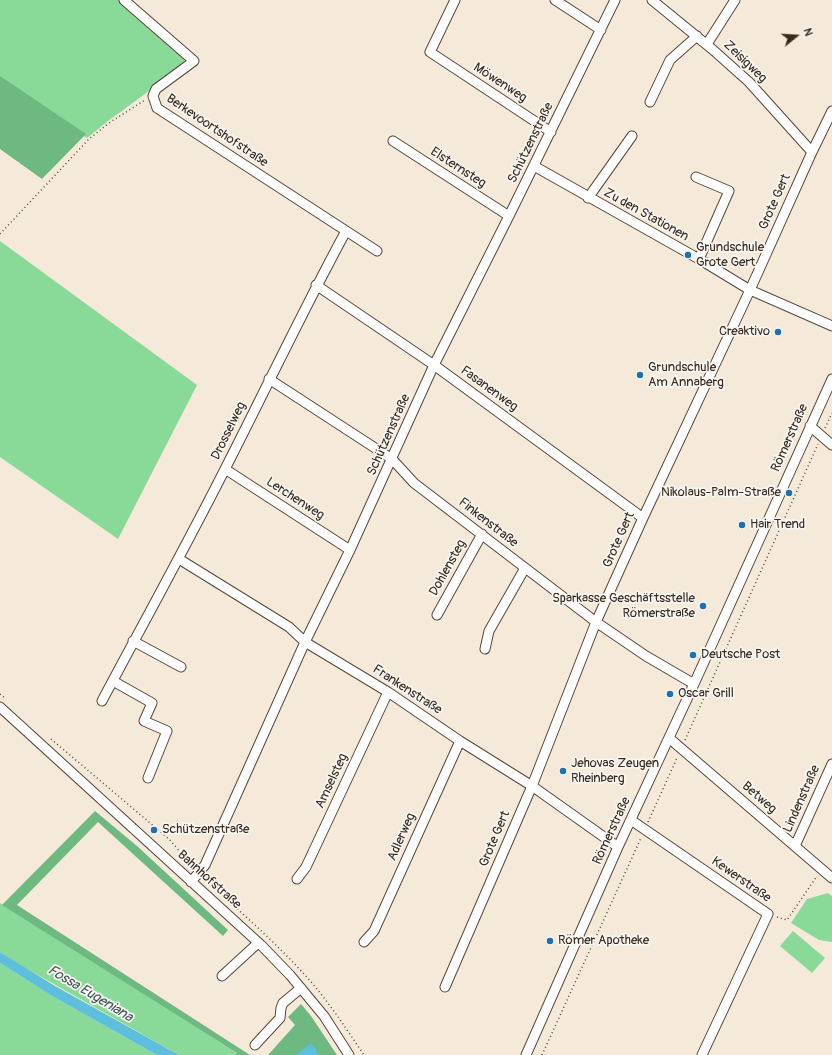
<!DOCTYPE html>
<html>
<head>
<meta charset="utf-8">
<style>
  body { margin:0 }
  #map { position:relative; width:832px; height:1055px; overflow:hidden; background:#f5e9d9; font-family:Pangolin,sans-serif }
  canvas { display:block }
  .north { position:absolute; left:776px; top:16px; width:40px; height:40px; -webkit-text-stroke:3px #f6f6f2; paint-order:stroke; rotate:72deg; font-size:11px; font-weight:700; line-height:16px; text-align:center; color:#3b2a1e }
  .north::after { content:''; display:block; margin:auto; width:14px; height:18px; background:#3b2a1e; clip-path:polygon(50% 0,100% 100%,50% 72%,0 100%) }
</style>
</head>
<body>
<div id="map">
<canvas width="832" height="1055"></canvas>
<div class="north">N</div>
</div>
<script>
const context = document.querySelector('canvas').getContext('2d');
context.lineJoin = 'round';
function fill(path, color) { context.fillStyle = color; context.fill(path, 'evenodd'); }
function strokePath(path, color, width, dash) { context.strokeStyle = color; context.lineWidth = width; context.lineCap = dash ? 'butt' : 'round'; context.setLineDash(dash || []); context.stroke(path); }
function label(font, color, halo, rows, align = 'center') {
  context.font = font + ' Pangolin,sans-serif'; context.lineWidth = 3.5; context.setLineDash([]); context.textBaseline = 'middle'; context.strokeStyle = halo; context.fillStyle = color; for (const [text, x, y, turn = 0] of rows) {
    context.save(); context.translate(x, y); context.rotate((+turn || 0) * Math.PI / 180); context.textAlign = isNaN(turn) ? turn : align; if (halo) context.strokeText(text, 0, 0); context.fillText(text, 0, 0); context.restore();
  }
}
fill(new Path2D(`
  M 0,0 L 119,0 L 182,52 L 184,56 L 184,63 L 175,72 L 108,121 L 87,138 L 0,77 Z
  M 0,241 L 197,385 L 118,539 L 0,457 Z
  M 828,893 L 832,896 L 832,942 L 819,940 L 791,923 L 807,899 Z
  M 0,903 L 237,1053 L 236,1055 L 179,1055 L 22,966 L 0,952 Z
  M 793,931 L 825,958 L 812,973 L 780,946 Z
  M 0,963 L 52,996 L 157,1055 L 0,1055 Z`), '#89d999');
fill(new Path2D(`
  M 0,76 L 86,134 L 42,179 L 0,149 Z
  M 95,811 L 137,846 L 228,930 L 223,936 L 98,822 L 17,905 L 250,1055 L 236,1055 L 237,1053 L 2,905 Z
  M 301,1004 L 311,1016 L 337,1055 L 268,1055 L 295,1025 L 288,1017 Z`), '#6eb981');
fill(new Path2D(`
  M 0,952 L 55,986 L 179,1055 L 157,1055 L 52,996 L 0,963 Z
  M 311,1044 L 314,1045 L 318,1055 L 296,1055 L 307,1046 Z`), '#5dbfdb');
const minor = new Path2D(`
  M 124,0 L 194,61 L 156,89 L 153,96 L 157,108 L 377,251
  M 455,0 L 430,52 L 551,132
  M 555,0 L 601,30
  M 652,0 L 712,49 L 749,82 L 812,152
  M 707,44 L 735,0
  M 650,102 L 670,60 L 697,36
  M 393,141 L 509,216
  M 534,166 L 699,259 L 750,290 L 832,326
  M 696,177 L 729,191 L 699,259
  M 588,198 L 632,136
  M 316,285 L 434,365 L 643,518
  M 269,379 L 392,459 L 414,483 L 596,622 L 646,656 L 694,684
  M 810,426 L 832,445
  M 225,469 L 350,550
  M 179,559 L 289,627 L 305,642 L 388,692 L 460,741 L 532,786 L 618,847
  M 437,615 L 482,534
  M 133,641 L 181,667
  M 485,649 L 489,631 L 525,568
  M 113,681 L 152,703 L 144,721 L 167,731 L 148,778
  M 102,701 C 143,624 185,548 224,471 C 265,391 303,310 346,231
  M 0,707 L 261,945 L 290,975 L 324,1016 L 349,1055
  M 669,738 L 832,878
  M 631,820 L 768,914 L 702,1055
  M 795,846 L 832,764
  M 297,879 L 306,867 L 388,692
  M 191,882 L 205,865 L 305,642 L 350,550 L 434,365 L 509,216 L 615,0
  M 364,942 L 374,931 L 460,741
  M 222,976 L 258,943
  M 445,987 L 532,786 L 596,622 L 643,518 L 750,290 L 812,152 L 832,111
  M 255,1045 L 280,1018 L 281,1008 L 283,1003 L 301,988
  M 526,1055 L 618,847 L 694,684 L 832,379`);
strokePath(minor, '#57473a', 11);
strokePath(new Path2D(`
  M 0,234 L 89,139 L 109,123 L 145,100
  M 825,428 L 832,413
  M 0,694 L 5,698
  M 51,739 L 169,839 L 192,866
  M 685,740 L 818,444
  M 648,822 L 677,758
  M 205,879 C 238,910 273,940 304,974 C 327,999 345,1027 364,1055
  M 777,917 L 787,920 L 817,876
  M 542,1055 L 641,838`), '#57473a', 1.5, [1, 3]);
strokePath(minor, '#fff', 9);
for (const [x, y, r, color] of [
  [688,255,4,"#1f6fb2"],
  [778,332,4,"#1f6fb2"],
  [640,375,4,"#1f6fb2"],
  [789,493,4,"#1f6fb2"],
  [742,525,4,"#1f6fb2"],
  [703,606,4,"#1f6fb2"],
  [693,655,4,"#1f6fb2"],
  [670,694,4,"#1f6fb2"],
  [563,771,4,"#1f6fb2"],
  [154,830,4,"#1f6fb2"],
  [550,941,4,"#1f6fb2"]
]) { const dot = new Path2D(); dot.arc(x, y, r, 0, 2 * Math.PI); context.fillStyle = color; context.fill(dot); strokePath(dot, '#f6f6f2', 1.5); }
label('13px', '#3b2a1e', '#f6f6f2', [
  ["Zeisigweg",745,62,44],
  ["Möwenweg",500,83,33],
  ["Berkevoortshofstraße",217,131,34],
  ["Schützenstraße",531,143,-64],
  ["Elsternsteg",458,168,33],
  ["Grote Gert",775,202,-66],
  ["Zu den Stationen",646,215,29],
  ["Fasanenweg",489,389,36],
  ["Drosselweg",229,431,-64],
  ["Schützenstraße",389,435,-66],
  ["Römerstraße",790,438,-66],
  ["Lerchenweg",295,499,33],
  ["Finkenstraße",488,523,38],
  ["Grote Gert",619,540,-66],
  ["Dohlensteg",448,568,-61],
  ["Frankenstraße",407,690,33],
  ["Amselsteg",332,781,-65],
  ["Betweg",759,798,41],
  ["Lindenstraße",802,799,-66],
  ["Römerstraße",612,831,-65],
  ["Adlerweg",402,837,-66],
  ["Grote Gert",495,839,-67],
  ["Bahnhofstraße",209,880,42],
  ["Kewerstraße",741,880,35]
]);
label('13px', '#3b2a1e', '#f6f6f2', [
  ["Grundschule",696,248],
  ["Grote Gert",696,263],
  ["Creaktivo",770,332,"right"],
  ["Grundschule",648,368],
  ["Am Annaberg",648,383],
  ["Nikolaus-Palm-Straße",781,493,"right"],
  ["Hair Trend",750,525],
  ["Sparkasse Geschäftsstelle",695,599,"right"],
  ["Römerstraße",695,614,"right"],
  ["Deutsche Post",701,655],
  ["Oscar Grill",678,694],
  ["Jehovas Zeugen",571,764],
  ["Rheinberg",571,779],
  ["Schützenstraße",162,830],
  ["Römer Apotheke",558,941]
], 'left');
label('italic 14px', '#455757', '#f6f6f2', [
  ["Fossa Eugeniana",90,994,31]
]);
</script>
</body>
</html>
